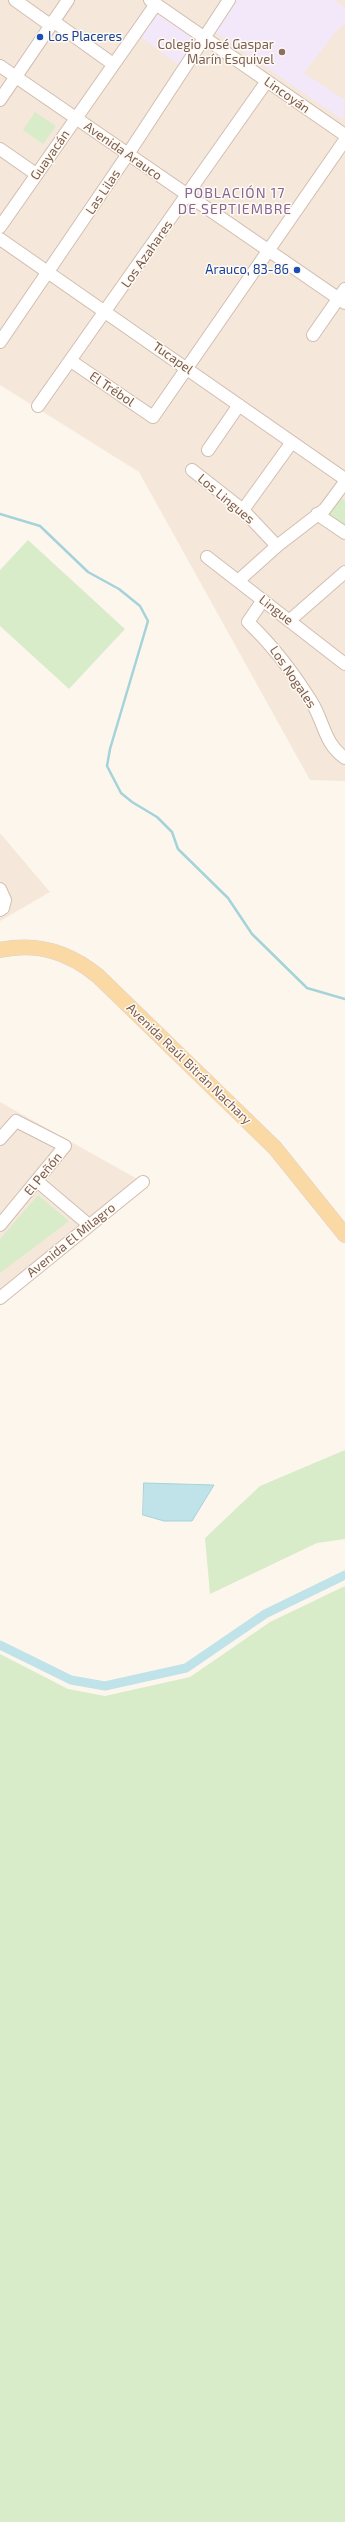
<!DOCTYPE html>
<html>
<head>
<meta charset="utf-8">
<style>
  body { margin:0 }
  canvas { display:block; background:#fdf6ec }
</style>
</head>
<body>
<canvas width="345" height="2522"></canvas>
<script>
const context = document.querySelector('canvas').getContext('2d');
context.lineJoin = 'round';
function fill(path, color) { context.fillStyle = color; context.fill(path, 'evenodd'); }
function strokePath(path, color, width, dash) { context.strokeStyle = color; context.lineWidth = width; context.lineCap = dash ? 'butt' : 'round'; context.setLineDash(dash || []); context.stroke(path); }
function label(font, color, halo, rows, align = 'center') {
  context.font = font + ' "Exo 2",sans-serif'; context.lineWidth = 3; context.setLineDash([]); context.textBaseline = 'middle'; context.strokeStyle = halo; context.fillStyle = color; for (const [text, x, y, turn = 0] of rows) {
    context.save(); context.translate(x, y); context.rotate((+turn || 0) * Math.PI / 180); context.textAlign = isNaN(turn) ? turn : align; if (halo) context.strokeText(text, 0, 0); context.fillText(text, 0, 0); context.restore();
  }
}
fill(new Path2D(`
  M 0,0 L 345,0 L 345,781 L 310,780 L 139,472 L 0,385 Z
  M 0,833 L 50,892 L 0,921 Z
  M 0,1102 L 148,1185 L 0,1297 Z`), '#f5e8da');
fill(new Path2D(`
  M 236,0 L 334,0 L 345,8 L 345,23 L 338,29 L 304,73 L 345,100 L 343,120 L 215,32 Z
  M 156,13 L 198,42 L 182,67 L 139,36 Z`), '#f3e8fa');
fill(new Path2D(`
  M 35,112 L 56,126 L 43,144 L 23,130 Z
  M 338,496 L 345,501 L 345,527 L 326,515 Z
  M 28,540 L 125,629 L 69,689 L 0,626 L 0,570 Z
  M 38,1195 L 69,1221 L 0,1273 L 0,1239 Z
  M 345,1450 L 345,1539 L 317,1543 L 210,1594 L 205,1538 L 260,1486 Z
  M 345,1586 L 345,2522 L 0,2522 L 0,1654 L 68,1689 L 105,1696 L 190,1677 L 270,1622 Z`), '#d8ecc9');
const water = new Path2D(`
  M 144,1483 L 214,1485 L 192,1521 L 164,1521 L 143,1515 Z`);
fill(water, '#bfe3e8');
strokePath(water, '#a5d3da', 1);
strokePath(new Path2D(`
  M 0,514 L 40,526 L 88,572 L 119,589 L 140,606 L 148,621 L 110,749 L 107,766 L 121,793 L 132,802 L 157,817 L 172,832 L 178,849 L 228,898 L 252,934 L 307,988 L 345,999`), '#a5d3da', 2.5);
strokePath(new Path2D(`
  M 0,1645 L 71,1680 L 105,1686 L 186,1668 L 265,1614 L 345,1575`), '#bfe3e8', 9);
const minor = new Path2D(`
  M 15,0 L 50,25
  M 150,0 L 345,135
  M 53,21 L 113,64
  M 0,66 L 345,303
  M 0,100 L 68,0
  M 0,149 L 36,174
  M 0,227 L 156,4
  M 0,239 L 345,479
  M 313,335 L 345,289
  M 0,342 L 128,154 L 229,0
  M 71,361 L 153,417 L 345,140
  M 38,406 L 267,81
  M 208,450 L 239,405
  M 192,470 L 243,510 L 277,546
  M 243,510 L 292,442
  M 317,514 L 345,533
  M 207,557 L 345,664
  M 238,581 L 277,546 L 325,509 L 345,482
  M 263,600 L 248,622 C 272,645 293,672 311,701 C 324,721 324,744 345,758
  M 289,621 L 345,572
  M 0,889 L 5,900 L 3,908 L 0,910
  M 0,1139 L 16,1121 L 65,1146 L 0,1225
  M 37,1181 L 89,1225
  M 0,1298 L 143,1182`);
const major = new Path2D(`
  M 0,950 C 38,942 69,952 98,976 L 275,1148 L 345,1235`);
strokePath(minor, '#d1beb0', 14);
strokePath(major, '#dad1cd', 16);
strokePath(minor, '#fff', 12);
strokePath(major, '#fbd9a5', 15);
for (const [x, y, r, color] of [
  [40,37,4,"#1a4fb4"],
  [282,52,4,"#8d6e63"],
  [297,270,4,"#1a4fb4"]
]) { const dot = new Path2D(); dot.arc(x, y, r, 0, 2 * Math.PI); context.fillStyle = color; context.fill(dot); strokePath(dot, '#fffaf3', 1.5); }
label('13px', '#164399', '#fffaf3', [
  ["Los Placeres",48,37],
  ["Arauco, 83-86",289,270,"right"]
], 'left');
label('13px', '#785e54', '#fffaf3', [
  ["Colegio José Gaspar",274,45],
  ["Marín Esquivel",274,60]
], 'right');
label('13px', '#7a5c4d', '#fffaf3', [
  ["Lincoyán",287,95,35],
  ["Avenida Arauco",123,151,35],
  ["Guayacán",50,155,-55],
  ["Las Lilas",103,192,-56],
  ["Los Azahares",147,254,-55],
  ["Tucapel",173,358,35],
  ["El Trébol",112,389,34],
  ["Los Lingues",226,499,40],
  ["Lingue",276,610,38],
  ["Los Nogales",293,677,56],
  ["Avenida Raúl Bitrán Nachary",189,1064,44],
  ["El Peñón",43,1174,-51],
  ["Avenida El Milagro",71,1240,-39]
]);
context.letterSpacing = '1px';
label('14px', '#846695', '#fffaf3', [
  ["POBLACIÓN 17",235,193],
  ["DE SEPTIEMBRE",235,209]
]);
context.letterSpacing = '0px';
</script>
</body>
</html>
